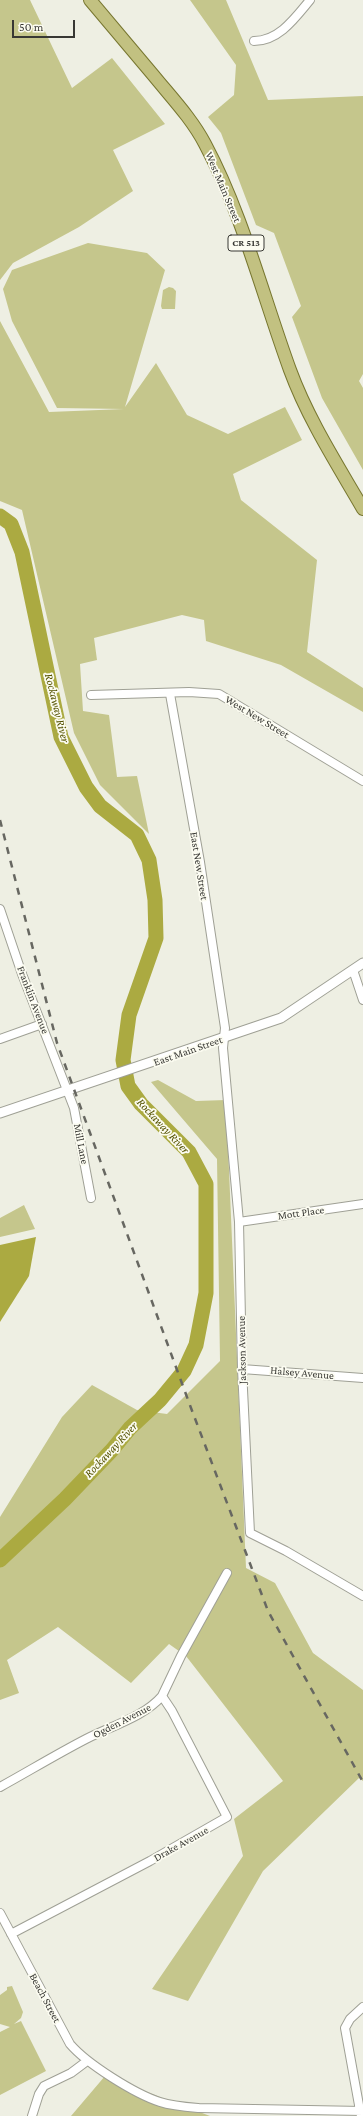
<!DOCTYPE html>
<html>
<head>
<meta charset="utf-8">
<style>
  body { margin:0 }
  #map { position:relative; width:363px; height:2116px; overflow:hidden; background:#eeefe3; font-family:"Crimson Pro",serif }
  canvas { display:block }
  .scale { position:absolute; left:12px; top:20px; width:63px; height:18px; box-sizing:border-box; border:2px solid #383834; border-top:0; padding-left:5px; font-size:12px; line-height:14px; white-space:nowrap; color:#383834; -webkit-text-stroke:3px #fcfcf1; paint-order:stroke }
</style>
</head>
<body>
<div id="map">
<canvas width="363" height="2116"></canvas>
<div class="scale">50 m</div>
</div>
<script>
const context = document.querySelector('canvas').getContext('2d');
context.lineJoin = 'round';
function fill(path, color) { context.fillStyle = color; context.fill(path, 'evenodd'); }
function strokePath(path, color, width, dash) { context.strokeStyle = color; context.lineWidth = width; context.lineCap = dash ? 'butt' : 'round'; context.setLineDash(dash || []); context.stroke(path); }
function label(font, color, halo, rows, align = 'center') {
  context.font = font + ' "Crimson Pro",serif'; context.lineWidth = 3.5; context.setLineDash([]); context.textBaseline = 'middle'; context.strokeStyle = halo; context.fillStyle = color; for (const [text, x, y, turn = 0] of rows) {
    context.save(); context.translate(x, y); context.rotate((+turn || 0) * Math.PI / 180); context.textAlign = isNaN(turn) ? turn : align; if (halo) context.strokeText(text, 0, 0); context.fillText(text, 0, 0); context.restore();
  }
}
fill(new Path2D(`
  M 0,0 L 30,0 L 72,88 L 112,58 L 165,124 L 113,150 L 133,191 L 79,227 L 13,263 L 0,280 Z
  M 190,0 L 226,0 L 268,100 L 363,96 L 363,374 L 359,381 L 363,388 L 363,470 L 322,398 L 292,317 L 301,306 L 274,233 L 256,225 L 221,133 L 208,117 L 234,95 L 236,65 Z
  M 88,243 L 147,253 L 165,270 L 125,407 L 156,363 L 187,415 L 228,434 L 285,407 L 302,440 L 233,474 L 241,500 L 317,560 L 307,652 L 363,688 L 363,712 L 281,665 L 206,641 L 204,620 L 182,615 L 94,638 L 97,660 L 80,664 L 83,711 L 109,715 L 117,777 L 137,776 L 149,834 L 100,785 L 74,733 L 22,510 L 0,501 L 0,321 L 49,412 L 124,409 L 57,408 L 12,321 L 3,289 L 12,270 Z
  M 169,287 L 173,288 L 176,291 L 175,309 L 162,309 L 161,306 L 163,290 Z
  M 158,1080 L 196,1101 L 226,1100 L 246,1568 L 275,1583 L 313,1653 L 363,1690 L 363,1781 L 359,1778 L 263,1871 L 188,2001 L 152,1989 L 243,1856 L 234,1819 L 283,1781 L 186,1656 L 169,1644 L 131,1683 L 58,1627 L 7,1660 L 19,1693 L 0,1700 L 0,1517 L 62,1417 L 92,1385 L 137,1410 L 167,1414 L 220,1361 L 217,1159 L 151,1082 Z
  M 24,1205 L 35,1229 L 0,1237 L 0,1218 Z
  M 12,1986 L 23,2012 L 21,2018 L 14,2024 L 21,2021 L 46,2071 L 0,2095 L 0,2032 L 10,2027 L 0,2024 L 0,1995 L 7,1990 L 7,1987 Z
  M 105,2076 L 210,2116 L 71,2116 Z`), '#c5c68c');
fill(new Path2D(`
  M 36,1237 L 29,1276 L 0,1322 L 0,1245 Z`), '#abaa41');
strokePath(new Path2D(`
  M 0,516 L 11,524 L 22,552 L 61,737 L 86,787 L 100,806 L 137,835 L 149,860 L 155,900 L 156,938 L 129,1015 L 123,1060 L 128,1086 L 141,1104 L 189,1152 L 206,1184 L 206,1293 L 196,1345 L 184,1371 L 160,1400 L 130,1428 L 112,1450 L 65,1499 L 0,1560`), '#abaa41', 15);
const minor = new Path2D(`
  M 254,41 C 279,41 295,18 310,0
  M 170,694 L 200,862 L 225,1028 L 223,1048 L 239,1222 L 242,1369 L 250,1533 L 286,1551 L 363,1596
  M 91,695 L 189,692 L 219,694 L 363,781
  M 0,909 L 22,974 L 74,1108 L 91,1198
  M 353,970 L 363,1000
  M 0,1039 L 42,1024
  M 239,1222 L 363,1204
  M 242,1369 L 363,1378
  M 0,1787 C 29,1771 57,1754 86,1739 C 111,1726 144,1717 162,1696 L 181,1656 L 227,1573
  M 0,1913 L 70,2044 C 87,2064 135,2094 160,2102 C 172,2106 186,2107 199,2108 L 363,2111
  M 11,1934 L 150,1861 L 227,1817 L 172,1711 L 162,1696
  M 32,2116 L 39,2094 L 44,2086 L 71,2073 L 87,2061
  M 361,2116 L 345,2028 L 350,2019 L 363,2007`);
const tertiary = new Path2D(`
  M 0,1113 L 281,1018 L 363,963`);
const primary = new Path2D(`
  M 90,0 C 111,25 133,51 154,76 C 172,98 192,119 205,144 C 242,213 263,296 290,370 C 308,419 337,464 363,509`);
strokePath(minor, '#9fa095', 10);
strokePath(tertiary, '#9fa095', 11);
strokePath(primary, '#77762f', 14);
strokePath(minor, '#fff', 8);
strokePath(tertiary, '#fff', 9);
strokePath(primary, '#c2c181', 12);
strokePath(new Path2D(`
  M 0,820 L 57,1043 L 191,1408 L 268,1611 L 363,1782`), '#676761', 2.5, [7, 7]);
for (const [x, y, w] of [
  [246,243,36]
]) { const box = new Path2D(); box.roundRect(x - w / 2, y - 8, w, 16, 3); context.fillStyle = '#fcfcf1'; context.fill(box); strokePath(box, '#383834', 1); }
label('bold 10px', '#383834', null, [
  ["CR 513",246,243]
]);
label('11px', '#383834', '#fcfcf1', [
  ["West Main Street",223,187,67],
  ["West New Street",257,717,31],
  ["East New Street",199,866,81],
  ["Franklin Avenue",33,1000,69],
  ["East Main Street",188,1051,-19],
  ["Mill Lane",81,1144,79],
  ["Mott Place",301,1213,-8],
  ["Jackson Avenue",242,1350,-91],
  ["Halsey Avenue",302,1373,5],
  ["Ogden Avenue",122,1721,-27],
  ["Drake Avenue",181,1844,-29],
  ["Beach Street",45,1998,62]
]);
label('italic 12px', '#545200', '#fcfcf1', [
  ["Rockaway River",57,708,76],
  ["Rockaway River",163,1126,47],
  ["Rockaway River",111,1450,-47]
]);
</script>
</body>
</html>
